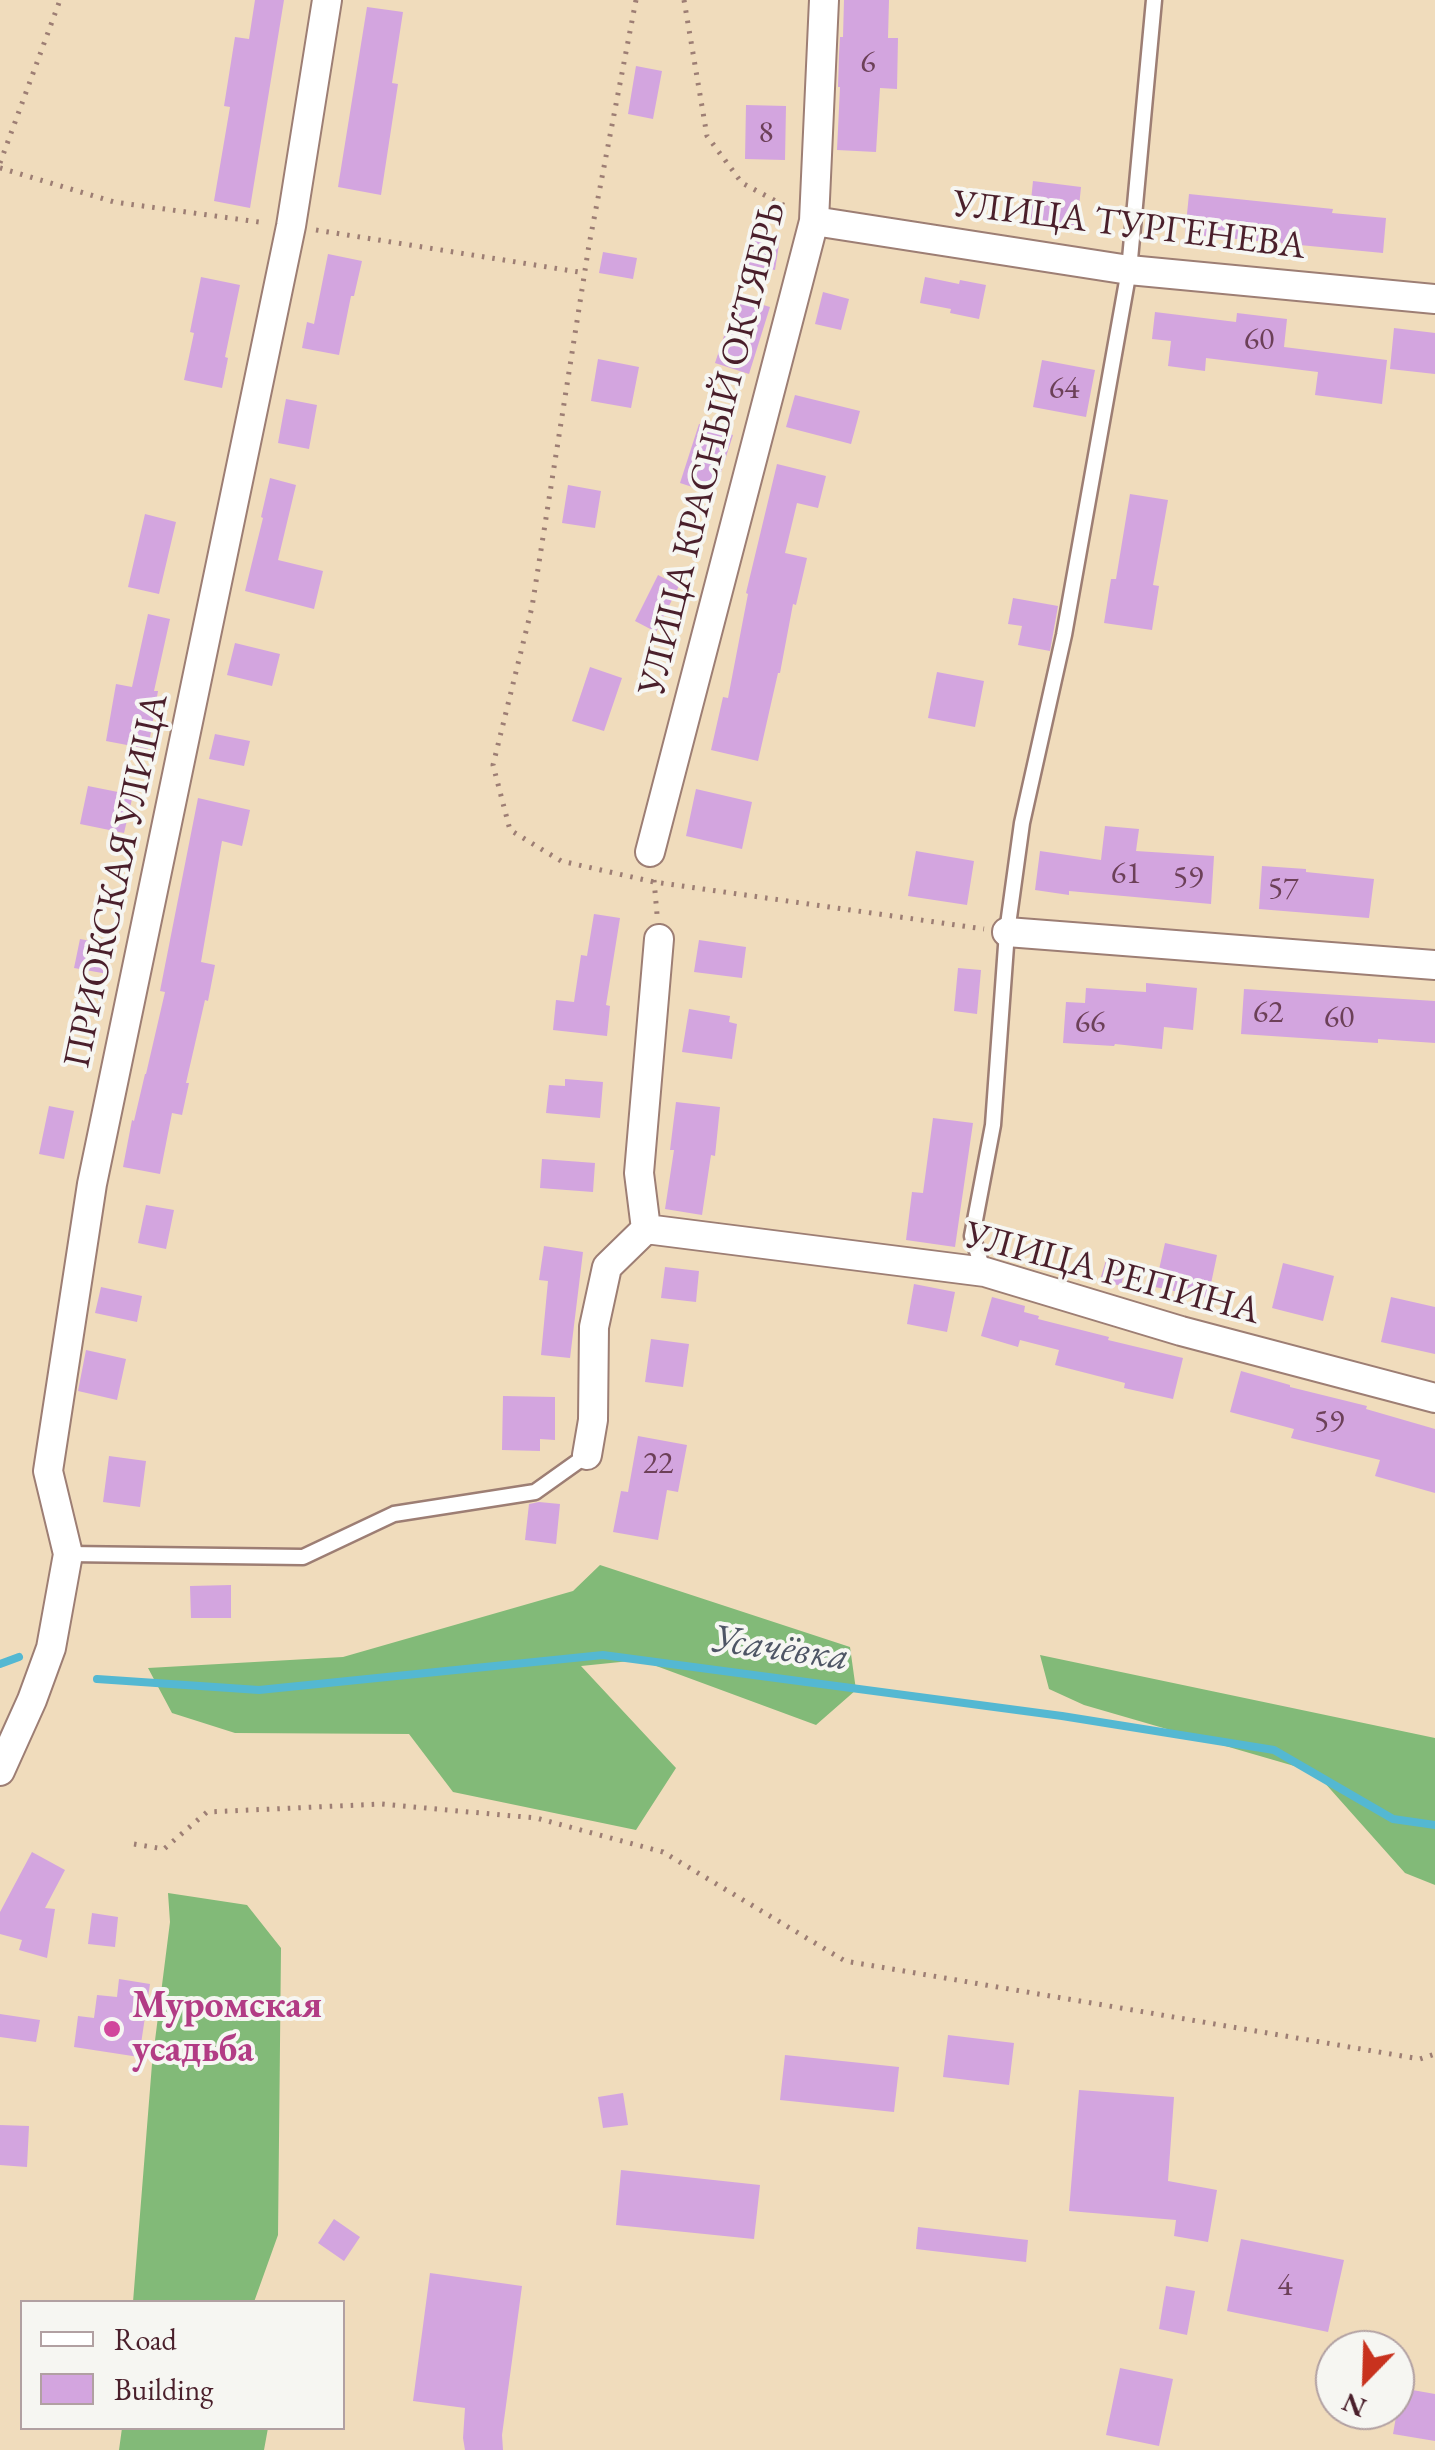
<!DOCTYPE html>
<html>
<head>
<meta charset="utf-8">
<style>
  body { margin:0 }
  #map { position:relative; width:1435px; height:2450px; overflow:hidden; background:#f0dcbc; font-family:"EB Garamond",serif }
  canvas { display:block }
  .legend { position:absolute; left:20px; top:2300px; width:325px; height:130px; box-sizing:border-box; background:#f6f6f2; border:2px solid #b1a0a2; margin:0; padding:12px 18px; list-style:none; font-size:30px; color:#4a1f2b }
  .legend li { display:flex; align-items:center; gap:20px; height:50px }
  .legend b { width:50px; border:2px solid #b1a0a2 }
  .north { position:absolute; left:1315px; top:2330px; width:100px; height:100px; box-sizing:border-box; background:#f6f6f2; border:2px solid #b1a0a2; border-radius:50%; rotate:203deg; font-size:28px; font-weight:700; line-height:40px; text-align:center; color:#4a1f2b }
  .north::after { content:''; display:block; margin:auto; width:35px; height:45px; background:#c8321e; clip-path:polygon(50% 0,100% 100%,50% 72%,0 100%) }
</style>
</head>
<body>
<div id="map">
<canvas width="1435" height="2450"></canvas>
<ul class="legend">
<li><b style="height:12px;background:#fff"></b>Road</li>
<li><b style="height:28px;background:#d3a5df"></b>Building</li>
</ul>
<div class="north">N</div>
</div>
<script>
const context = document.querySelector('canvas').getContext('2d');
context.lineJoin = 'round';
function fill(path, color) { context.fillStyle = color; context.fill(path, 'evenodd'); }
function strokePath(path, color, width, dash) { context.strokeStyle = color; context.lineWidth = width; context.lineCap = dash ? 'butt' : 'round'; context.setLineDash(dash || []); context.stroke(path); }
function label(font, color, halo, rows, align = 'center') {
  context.font = font + ' "EB Garamond",serif'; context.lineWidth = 8; context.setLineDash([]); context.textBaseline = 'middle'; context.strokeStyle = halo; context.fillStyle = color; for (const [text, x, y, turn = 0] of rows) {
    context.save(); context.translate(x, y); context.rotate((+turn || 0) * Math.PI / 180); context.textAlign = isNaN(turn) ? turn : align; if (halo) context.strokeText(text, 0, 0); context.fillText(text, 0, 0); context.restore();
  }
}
fill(new Path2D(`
  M 600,1565 L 850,1647 L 856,1690 L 816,1725 L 640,1660 L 581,1666 L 676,1768 L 636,1830 L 453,1792 L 409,1734 L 235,1733 L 172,1713 L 148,1668 L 343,1657 L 573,1591 Z
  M 1040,1655 L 1435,1738 L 1435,1885 L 1405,1873 L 1315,1772 L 1084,1705 L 1049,1689 Z
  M 168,1893 L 247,1905 L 281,1948 L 278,2235 L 254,2302 L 133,2302 L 152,2064 L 170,1922 Z
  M 122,2428 L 268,2428 L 264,2450 L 119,2450 Z`), '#82ba78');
strokePath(new Path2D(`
  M 0,1664 L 19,1657
  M 97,1679 L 259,1690 L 603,1655 L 1062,1716 L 1274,1750 L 1393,1819 L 1435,1825`), '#54b8d2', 8);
fill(new Path2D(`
  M 255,0 L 284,0 L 250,208 L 214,201 L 230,107 L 224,106 L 235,37 L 249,39 Z
  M 844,0 L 889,0 L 888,38 L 898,38 L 897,89 L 880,88 L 876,152 L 837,150 L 840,87 L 838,87 L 839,55 L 840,37 L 843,37 Z
  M 367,7 L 403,12 L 392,83 L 398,84 L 381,195 L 338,187 Z
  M 636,66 L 662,71 L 653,119 L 628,114 Z
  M 746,105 L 786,106 L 785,160 L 745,159 Z
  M 1033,181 L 1081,187 L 1077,226 L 1029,220 Z
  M 1189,194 L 1333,209 L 1332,213 L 1386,218 L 1383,253 L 1185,234 Z
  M 750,233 L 780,238 L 775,270 L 745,265 Z
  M 603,252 L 637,258 L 633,279 L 599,273 Z
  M 328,254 L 362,261 L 354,296 L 351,296 L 339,355 L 302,348 L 307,322 L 314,324 Z
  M 201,277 L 240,285 L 225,357 L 228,358 L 222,388 L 184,380 L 194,333 L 190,332 Z
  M 925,277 L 959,284 L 960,280 L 986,285 L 979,319 L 950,313 L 951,309 L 920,303 Z
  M 823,292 L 849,299 L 841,330 L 815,324 Z
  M 737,297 L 770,307 L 749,374 L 715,363 Z
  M 1155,312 L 1236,322 L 1237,313 L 1287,319 L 1284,347 L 1387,360 L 1382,404 L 1315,395 L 1318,372 L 1206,358 L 1205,371 L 1168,366 L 1171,341 L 1152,339 Z
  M 1394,328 L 1435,333 L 1435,374 L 1390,369 Z
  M 598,359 L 639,367 L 631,408 L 591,401 Z
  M 1042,360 L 1095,370 L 1086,417 L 1033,407 Z
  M 795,395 L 860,411 L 851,444 L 786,427 Z
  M 286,399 L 317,405 L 309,449 L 278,443 Z
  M 699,424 L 733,435 L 714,494 L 680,483 Z
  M 777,464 L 826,476 L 818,508 L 797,503 L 785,553 L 807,558 L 796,605 L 793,604 L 780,673 L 778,673 L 758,761 L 711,750 L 723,697 L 728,698 L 748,594 L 746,593 Z
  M 270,478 L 296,485 L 278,560 L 323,571 L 314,609 L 245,591 L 263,518 L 261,517 Z
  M 568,485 L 601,491 L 595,528 L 562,523 Z
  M 1130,494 L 1168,500 L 1153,585 L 1159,586 L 1152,630 L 1104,623 L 1111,579 L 1116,579 Z
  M 145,514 L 176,522 L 159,594 L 128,587 Z
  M 658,575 L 679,586 L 656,632 L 635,621 Z
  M 1013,598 L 1058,606 L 1050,651 L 1018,645 L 1022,626 L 1008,624 Z
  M 148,614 L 170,619 L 154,691 L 158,691 L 148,749 L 106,741 L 116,684 L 132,687 Z
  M 235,643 L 280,654 L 272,686 L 227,675 Z
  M 590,667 L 622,678 L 604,731 L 572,721 Z
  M 937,672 L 984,681 L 975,727 L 928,718 Z
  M 215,734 L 250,741 L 244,766 L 209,759 Z
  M 88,786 L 133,795 L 124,833 L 80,824 Z
  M 696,789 L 752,802 L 742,849 L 686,836 Z
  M 198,798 L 250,810 L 242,846 L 222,841 L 201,962 L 215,965 L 208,1001 L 205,1000 L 186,1083 L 189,1083 L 182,1115 L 172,1113 L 160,1174 L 123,1167 L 132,1120 L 134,1121 L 145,1074 L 146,1074 L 165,992 L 160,991 Z
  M 1105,826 L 1139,829 L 1136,851 L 1214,856 L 1211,904 L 1069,891 L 1069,895 L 1035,890 L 1040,851 L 1101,860 Z
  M 916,851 L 974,861 L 967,905 L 908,896 Z
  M 1262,866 L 1306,869 L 1306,872 L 1374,879 L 1369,918 L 1259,909 Z
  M 594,914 L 620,918 L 606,1005 L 610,1006 L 607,1036 L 553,1030 L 556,1000 L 574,1002 L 581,955 L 587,956 Z
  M 80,939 L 113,945 L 108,974 L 74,968 Z
  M 699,940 L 746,947 L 742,978 L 694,972 Z
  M 958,968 L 981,970 L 977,1014 L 954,1011 Z
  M 1146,983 L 1197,988 L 1193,1030 L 1164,1027 L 1162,1049 L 1115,1044 L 1114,1046 L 1063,1043 L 1066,1002 L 1085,1003 L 1086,988 L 1146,992 Z
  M 1244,989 L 1435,1001 L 1435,1043 L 1378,1039 L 1378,1043 L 1241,1034 Z
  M 689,1009 L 730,1016 L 729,1022 L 737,1024 L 732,1059 L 682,1052 Z
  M 565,1079 L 603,1082 L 600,1118 L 546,1113 L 549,1085 L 565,1086 Z
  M 676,1102 L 720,1107 L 715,1156 L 711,1155 L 702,1215 L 665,1209 L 674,1150 L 670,1150 Z
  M 49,1106 L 74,1111 L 64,1159 L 39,1154 Z
  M 933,1118 L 973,1123 L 955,1247 L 906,1240 L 912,1192 L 923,1193 Z
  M 542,1159 L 595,1163 L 593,1192 L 540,1188 Z
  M 146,1205 L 174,1210 L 166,1249 L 138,1243 Z
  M 1165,1243 L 1217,1255 L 1208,1298 L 1155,1287 Z
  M 544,1246 L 583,1252 L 570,1358 L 541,1355 L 548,1281 L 539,1280 Z
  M 1107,1257 L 1127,1262 L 1121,1286 L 1100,1280 Z
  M 1283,1263 L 1334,1276 L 1323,1321 L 1272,1308 Z
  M 665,1267 L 699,1271 L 696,1302 L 661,1298 Z
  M 914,1284 L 955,1292 L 947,1332 L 907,1324 Z
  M 101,1287 L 142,1296 L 137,1322 L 95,1313 Z
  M 992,1297 L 1025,1306 L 1024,1312 L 1039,1316 L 1038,1319 L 1109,1337 L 1108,1340 L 1183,1358 L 1173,1399 L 1124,1388 L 1125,1383 L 1055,1365 L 1059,1350 L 1020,1340 L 1018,1347 L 981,1336 Z
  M 1391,1297 L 1435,1307 L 1435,1354 L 1381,1342 Z
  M 651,1339 L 689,1344 L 683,1387 L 645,1382 Z
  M 86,1350 L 126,1359 L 117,1400 L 78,1391 Z
  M 1241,1371 L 1290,1385 L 1290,1387 L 1367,1406 L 1366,1409 L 1435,1429 L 1435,1493 L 1375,1476 L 1380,1460 L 1291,1438 L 1294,1429 L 1230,1412 Z
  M 503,1396 L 555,1397 L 555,1440 L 540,1439 L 540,1451 L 502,1450 Z
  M 638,1436 L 687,1445 L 678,1492 L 667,1490 L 658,1540 L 613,1532 L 621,1491 L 628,1492 Z
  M 109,1456 L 146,1461 L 140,1507 L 103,1502 Z
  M 539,1502 L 560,1504 L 556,1544 L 525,1540 L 529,1504 Z
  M 231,1585 L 231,1618 L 191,1618 L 190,1586 Z
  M 32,1852 L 65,1870 L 45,1908 L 55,1909 L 47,1958 L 19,1950 L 22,1940 L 0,1934 L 0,1912 Z
  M 92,1913 L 118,1917 L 115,1947 L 88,1944 Z
  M 119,1979 L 150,1984 L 139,2057 L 74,2047 L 78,2016 L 94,2018 L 97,1995 L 117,1997 Z
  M 0,2014 L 40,2020 L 36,2042 L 0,2037 Z
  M 948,2035 L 1014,2043 L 1009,2085 L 943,2077 Z
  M 785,2055 L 899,2067 L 894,2112 L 780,2100 Z
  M 1079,2090 L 1174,2097 L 1168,2181 L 1217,2190 L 1208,2242 L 1174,2236 L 1176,2220 L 1069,2211 Z
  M 623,2093 L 628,2125 L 603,2128 L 598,2097 Z
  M 0,2125 L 29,2126 L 27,2167 L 0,2165 Z
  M 621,2170 L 760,2185 L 754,2239 L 616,2225 Z
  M 334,2219 L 360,2237 L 344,2261 L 318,2243 Z
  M 918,2227 L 1028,2240 L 1026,2262 L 916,2249 Z
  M 1241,2239 L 1344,2260 L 1328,2332 L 1227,2311 Z
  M 430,2273 L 522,2286 L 502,2435 L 503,2450 L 465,2450 L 463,2438 L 465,2408 L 413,2401 Z
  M 1166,2286 L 1195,2291 L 1187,2335 L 1159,2329 Z
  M 1120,2368 L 1173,2379 L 1159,2446 L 1106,2435 Z
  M 1401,2388 L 1435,2394 L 1435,2441 L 1393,2434 Z`), '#d3a5df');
const service = new Path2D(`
  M 984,1272 L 972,1236 L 993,1125 L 1007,932 L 1022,823 L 1064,635 L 1129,270 L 1154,0
  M 68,1554 L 303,1557 L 394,1514 L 535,1492 L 587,1455`);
const minor = new Path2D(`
  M 814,221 L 1129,270 L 1435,299
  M 650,852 L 814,221 L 824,0
  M 1007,932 L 1435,965
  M 646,1229 L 985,1272 L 1181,1331 L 1435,1398
  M 587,1455 L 593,1420 L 594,1327 L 607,1267 L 646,1229 L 639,1173 L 659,939
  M 0,1771 L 32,1700 L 51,1648 L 68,1554 L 48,1471 L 92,1184 L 291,226 L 327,0`);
strokePath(service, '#9d7e74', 19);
strokePath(minor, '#9d7e74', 32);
strokePath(new Path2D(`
  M 636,0 L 589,245 L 532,607 L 493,765 L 510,830 L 561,861 L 654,882 L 984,929
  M 684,0 L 707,136 L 742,183 L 789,208
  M 0,163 L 60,0
  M 0,168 L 114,202 L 266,223
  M 316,230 L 585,273
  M 654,880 L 657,914
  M 134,1844 L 164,1849 L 207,1812 L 381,1804 L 536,1818 L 663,1852 L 845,1961 L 1420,2059 L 1435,2054`), '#9d7e74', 5, [2.5, 8]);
strokePath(service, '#fff', 14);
strokePath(minor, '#fff', 28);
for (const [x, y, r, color] of [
  [112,2029,10,"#d1479c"]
]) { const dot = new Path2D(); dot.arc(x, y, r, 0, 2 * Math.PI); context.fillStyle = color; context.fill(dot); strokePath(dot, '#f6f6f2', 4); }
label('32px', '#6c4058', null, [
  ["6",868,63],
  ["8",766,133],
  ["60",1259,340],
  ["64",1064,389],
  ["61",1126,874],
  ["59",1188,878],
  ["57",1283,889],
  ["62",1268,1013],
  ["60",1339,1018],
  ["66",1090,1023],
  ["59",1329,1422],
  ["22",658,1464],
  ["4",1285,2286]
]);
label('38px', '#4a1f2b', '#f6f6f2', [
  ["УЛИЦА ТУРГЕНЕВА",1129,226,7],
  ["УЛИЦА КРАСНЫЙ ОКТЯБРЬ",713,449,-76],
  ["ПРИОКСКАЯ УЛИЦА",117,881,-78],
  ["УЛИЦА РЕПИНА",1112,1274,15]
]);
label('bold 38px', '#b23c85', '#f6f6f2', [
  ["Муромская",132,2007],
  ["усадьба",132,2051]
], 'left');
label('italic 40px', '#4e5565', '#f6f6f2', [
  ["Усачёвка",780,1649,8]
]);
</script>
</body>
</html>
